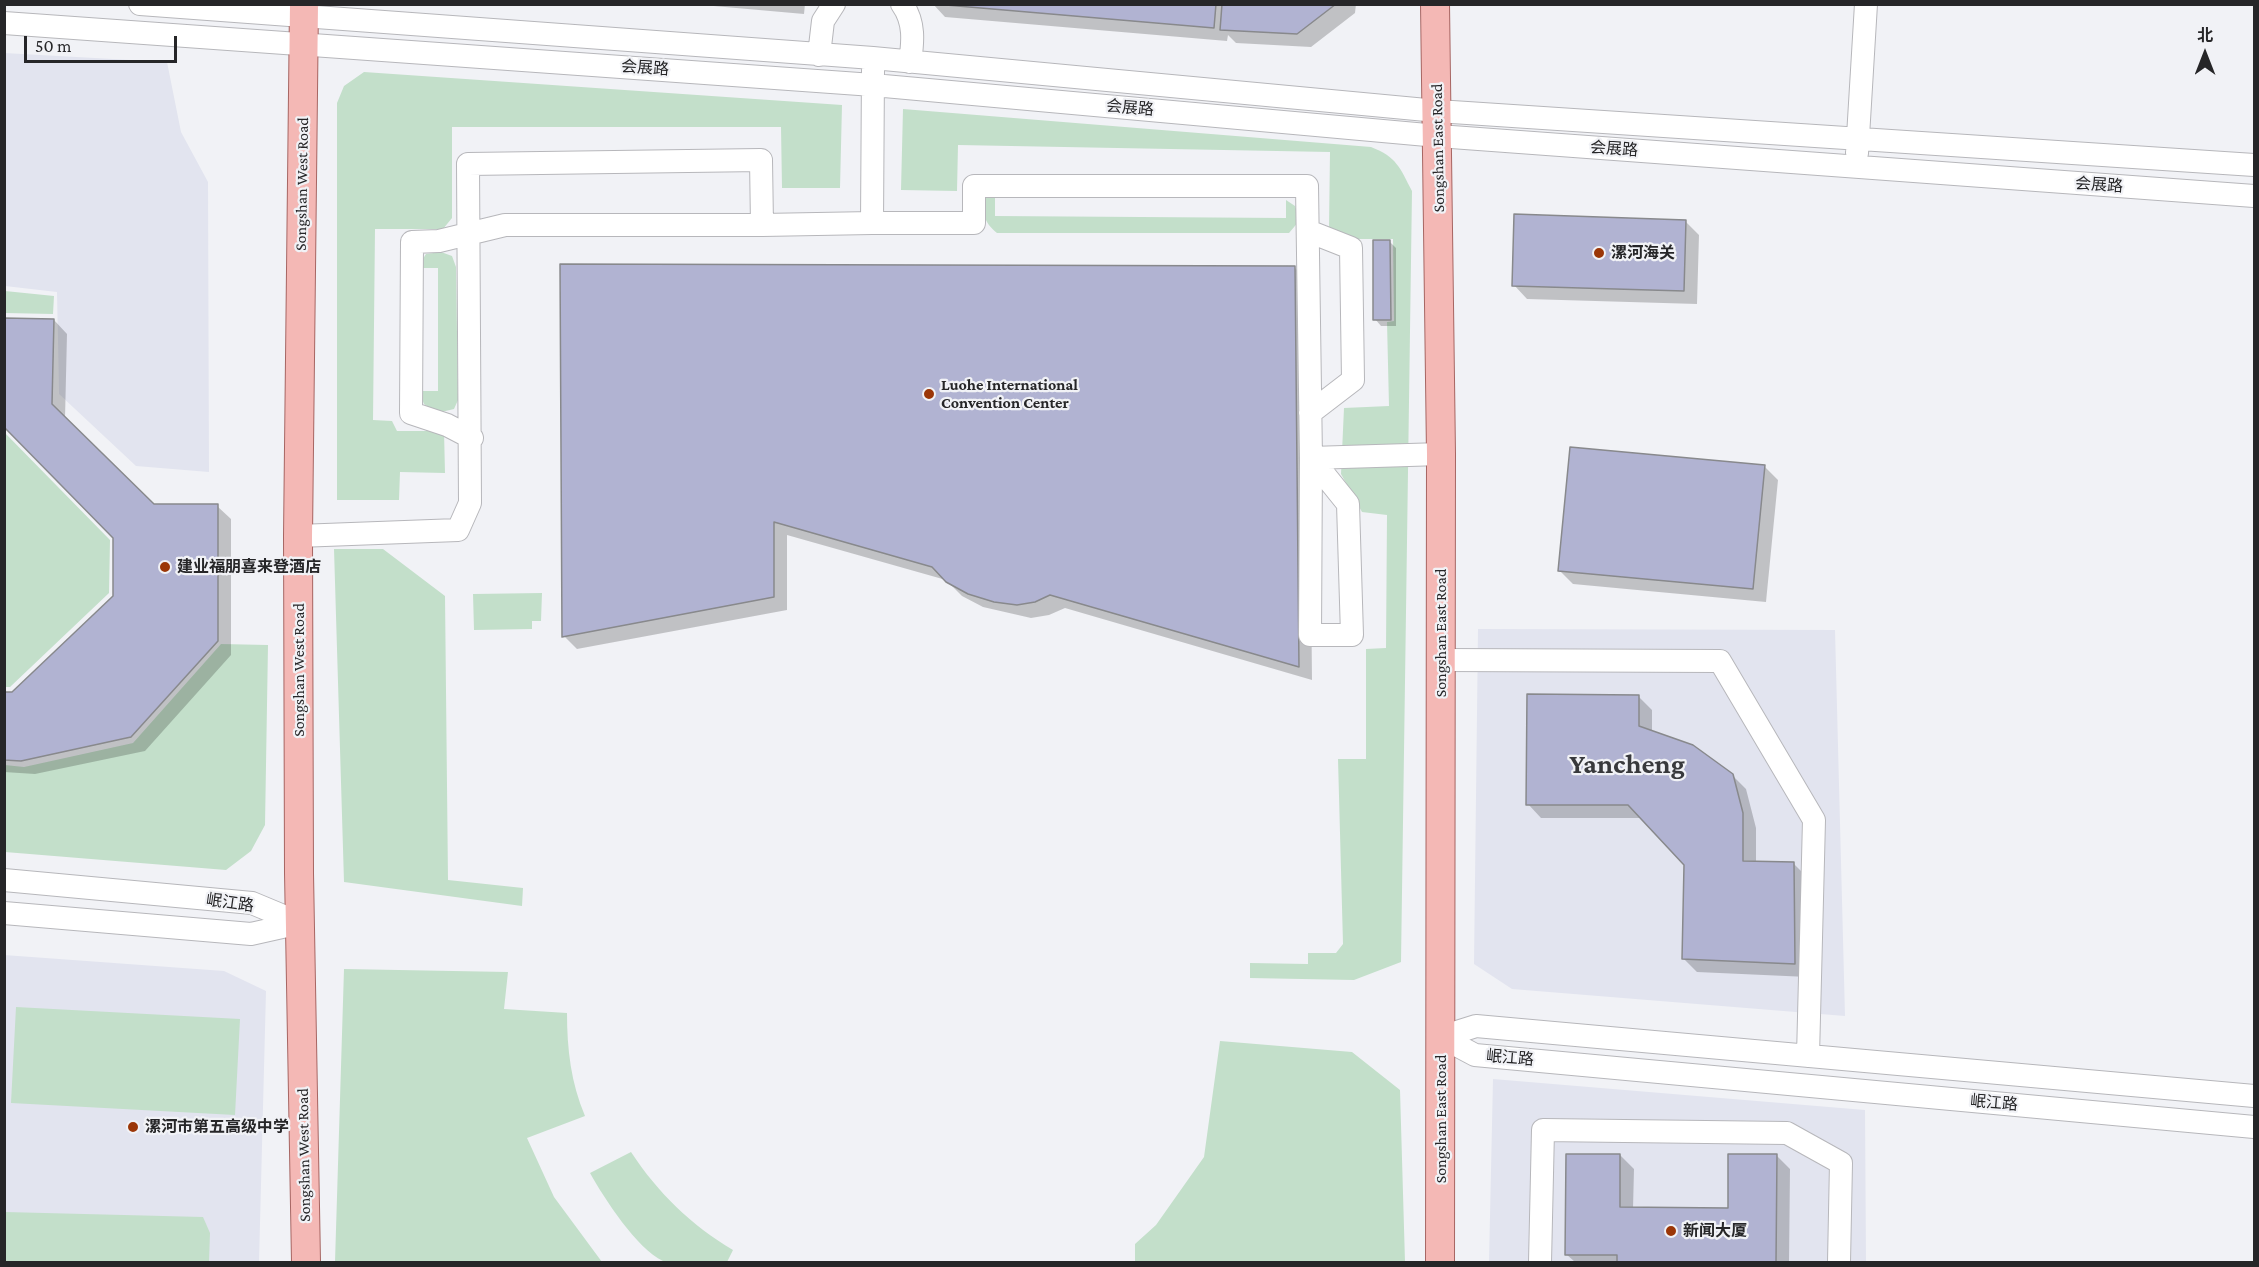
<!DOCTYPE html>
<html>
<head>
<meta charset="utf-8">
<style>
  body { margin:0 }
  #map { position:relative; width:2259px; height:1267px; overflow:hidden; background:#f1f2f6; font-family:"Crimson Pro","Noto Sans SC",serif }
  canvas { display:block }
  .frame { position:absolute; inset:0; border:6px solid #262628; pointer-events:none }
  .north { position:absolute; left:2175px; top:24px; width:60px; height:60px; -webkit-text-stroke:4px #f1f2f6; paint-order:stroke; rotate:0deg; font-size:16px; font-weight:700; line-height:24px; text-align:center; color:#262628 }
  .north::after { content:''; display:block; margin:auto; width:21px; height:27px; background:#262628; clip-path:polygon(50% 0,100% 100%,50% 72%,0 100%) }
  .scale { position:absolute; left:24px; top:36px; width:153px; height:27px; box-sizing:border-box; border:3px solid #262628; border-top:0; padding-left:8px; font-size:18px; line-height:21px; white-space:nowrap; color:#262628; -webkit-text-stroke:4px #f1f2f6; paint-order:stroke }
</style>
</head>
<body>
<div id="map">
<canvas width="2259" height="1267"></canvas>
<div class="frame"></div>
<div class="north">北</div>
<div class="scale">50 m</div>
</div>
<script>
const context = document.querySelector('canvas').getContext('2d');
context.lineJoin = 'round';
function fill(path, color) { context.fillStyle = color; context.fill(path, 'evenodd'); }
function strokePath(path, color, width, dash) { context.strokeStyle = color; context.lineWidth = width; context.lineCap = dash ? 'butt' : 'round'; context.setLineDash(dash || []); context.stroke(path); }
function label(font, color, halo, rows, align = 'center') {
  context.font = font + ' "Crimson Pro","Noto Sans SC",serif'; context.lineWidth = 4.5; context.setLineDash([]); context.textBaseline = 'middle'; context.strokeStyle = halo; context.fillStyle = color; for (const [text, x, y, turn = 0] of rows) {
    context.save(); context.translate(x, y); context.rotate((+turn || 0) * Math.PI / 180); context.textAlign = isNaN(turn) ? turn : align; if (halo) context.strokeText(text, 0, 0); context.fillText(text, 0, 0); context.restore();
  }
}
fill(new Path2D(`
  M 4,53 L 167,62 L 181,132 L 208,182 L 209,472 L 136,466 L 59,394 L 57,292 L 5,286 Z
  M 1478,629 L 1835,630 L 1845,1016 L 1512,989 L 1474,964 Z
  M 4,955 L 224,971 L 266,991 L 259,1262 L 5,1262 Z
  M 1493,1079 L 1865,1110 L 1866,1262 L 1489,1262 Z`), '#e2e4ef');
fill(new Path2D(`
  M 364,72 L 842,105 L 840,188 L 782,188 L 781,127 L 452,127 L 452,218 L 443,229 L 375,229 L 373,420 L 392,421 L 397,431 L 444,431 L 445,473 L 400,472 L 399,500 L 337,500 L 337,103 L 344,86 Z
  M 903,109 L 1371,147 C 1397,157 1400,168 1412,191 L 1401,962 L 1354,980 L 1250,978 L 1250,963 L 1308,964 L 1308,953 L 1336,953 L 1343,944 L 1338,759 L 1366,759 L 1366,649 L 1386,648 L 1387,515 L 1362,512 L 1341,474 L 1344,408 L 1389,406 L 1387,322 L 1394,321 L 1393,239 L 1341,239 L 1329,229 L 1330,152 L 958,145 L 957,191 L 901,190 Z
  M 995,193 L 995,216 L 1286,218 L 1286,200 L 1295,206 L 1300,220 L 1289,233 L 997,233 C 984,222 982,214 985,198 Z
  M 441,252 L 452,256 L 456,267 L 458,400 L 454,409 L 437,413 L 424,404 L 419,391 L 438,391 L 438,268 L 417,268 L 426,254 Z
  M 5,291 L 54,296 L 53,314 L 5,313 Z
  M 5,433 L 110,540 L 109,593 L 10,687 L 4,687 Z
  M 334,549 L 383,549 L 445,596 L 448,880 L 523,888 L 522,906 L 344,882 Z
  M 542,593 L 541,621 L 532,621 L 532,629 L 474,630 L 473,594 Z
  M 221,644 L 268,645 L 265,825 L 251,851 L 226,870 L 5,852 L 5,765 L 24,767 L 133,743 Z
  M 344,969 L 508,972 L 504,1009 L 567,1013 C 567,1049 571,1083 585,1116 L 527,1138 L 554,1197 L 602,1262 L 335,1262 Z
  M 16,1007 L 240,1019 L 235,1115 L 11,1103 Z
  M 1220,1041 L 1352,1052 L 1400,1090 L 1405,1262 L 1135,1262 L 1135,1244 L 1156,1225 L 1204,1157 Z
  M 631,1152 C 658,1193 691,1225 733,1250 L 727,1262 C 713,1263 675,1267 663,1261 C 637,1249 604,1198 590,1173 Z
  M 5,1212 L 203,1217 L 210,1233 L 209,1262 L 5,1262 Z`), '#c3dfca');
fill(new Path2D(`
  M 691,4 L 805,4 L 804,14 Z
  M 933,4 L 1356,4 L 1355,13 L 1311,47 L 1236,43 L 1228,35 L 1227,41 L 945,17 Z
  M 1686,222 L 1699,235 L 1697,304 L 1527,299 L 1514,285 Z
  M 1390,242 L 1396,248 L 1396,326 L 1381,326 L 1375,319 Z
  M 562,266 L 1294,267 L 1308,281 L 1312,680 L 1065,608 L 1049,615 L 1031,618 L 983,607 L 962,596 L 946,580 L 787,535 L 787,610 L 577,649 L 564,636 Z
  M 54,320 L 67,334 L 65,419 L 153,505 L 217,506 L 231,519 L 231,655 L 145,751 L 35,774 L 4,772 L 4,693 L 12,694 L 114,597 L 114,538 L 4,425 Z
  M 1764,466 L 1778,480 L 1766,602 L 1573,584 L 1559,570 Z
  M 1638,696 L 1652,710 L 1652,732 L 1732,775 L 1746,789 L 1756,828 L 1756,863 L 1794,864 L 1807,877 L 1808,977 L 1697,972 L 1683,958 L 1686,864 L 1642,818 L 1541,818 L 1528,804 Z
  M 1620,1155 L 1634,1169 L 1633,1209 L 1730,1209 L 1776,1155 L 1790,1169 L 1789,1262 L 1575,1262 L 1566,1254 Z`), '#0003');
const building = new Path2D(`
  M 934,4 L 1216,4 L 1214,28 Z
  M 1222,4 L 1336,4 L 1297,34 L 1220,30 Z
  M 1514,214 L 1686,220 L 1684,291 L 1512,286 Z
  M 1373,240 L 1390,240 L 1391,320 L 1373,320 Z
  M 560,264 L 1295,266 L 1299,667 L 1050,595 L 1035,602 L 1017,605 L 994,602 L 968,594 L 946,582 L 932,567 L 774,522 L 774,597 L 562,637 Z
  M 4,318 L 54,319 L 52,404 L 154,504 L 218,504 L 218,641 L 131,737 L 21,761 L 4,760 L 4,692 L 12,692 L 113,596 L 113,538 L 4,427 Z
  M 1570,447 L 1765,465 L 1753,589 L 1558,571 Z
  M 1527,694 L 1639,695 L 1639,726 L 1693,745 L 1733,774 L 1743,813 L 1743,861 L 1794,862 L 1795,964 L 1682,959 L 1684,865 L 1628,805 L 1526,805 Z
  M 1566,1154 L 1620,1154 L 1620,1207 L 1728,1208 L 1728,1154 L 1777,1154 L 1776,1262 L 1617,1262 L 1617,1255 L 1565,1255 Z`);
fill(building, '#b1b3d2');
strokePath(building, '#88898c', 1.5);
const minor = new Path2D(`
  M 140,4 L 873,58 L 1437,111 L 2254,165
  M 902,4 C 915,22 913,42 910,62
  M 4,23 L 873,85 L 1438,136 L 2254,196
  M 819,55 L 823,21 L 834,4
  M 1857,153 L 1866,4
  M 872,223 L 974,223 L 974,186 L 1307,186 L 1311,458 L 1441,454
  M 1308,231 L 1351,248 L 1353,380 L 1310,413
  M 472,438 L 447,425 L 411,413 L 412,242 L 439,241 L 505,225 L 762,225
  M 1311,458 L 1348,504 L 1352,635 L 1310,635 Z
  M 298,536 L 458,530 L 470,503 L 468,164 L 761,160 L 762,225 L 872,223 L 873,70
  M 1442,660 L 1720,661 L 1814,820 L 1808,1056
  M 4,880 L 252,903 L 300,923
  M 4,913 L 251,934 L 300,923
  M 1441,1037 L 1475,1055 L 2254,1127
  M 1441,1037 L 1476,1026 L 2254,1096
  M 1540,1262 L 1543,1130 L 1787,1133 L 1841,1163 L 1839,1262`);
const major = new Path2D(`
  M 304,4 L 298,536 L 299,873 L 306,1262
  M 1435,4 L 1441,454 L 1440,1262`);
strokePath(minor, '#b7b7bb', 24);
strokePath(major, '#a76663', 30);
strokePath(minor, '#fff', 22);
strokePath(major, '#f4b8b5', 28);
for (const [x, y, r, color] of [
  [1599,253,6,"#9b3607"],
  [929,394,6,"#9b3607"],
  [165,567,6,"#9b3607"],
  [133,1127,6,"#9b3607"],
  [1671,1231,6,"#9b3607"]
]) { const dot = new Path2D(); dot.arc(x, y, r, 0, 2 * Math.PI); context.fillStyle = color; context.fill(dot); strokePath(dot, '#f1f2f6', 2); }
label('16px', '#262628', '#f1f2f6', [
  ["会展路",645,68,4],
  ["会展路",1130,108,5],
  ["Songshan East Road",1438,148,-91],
  ["会展路",1614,149,4],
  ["Songshan West Road",302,184,-89],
  ["会展路",2099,185,4],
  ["Songshan East Road",1441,633,-90],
  ["Songshan West Road",299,670,-90],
  ["岷江路",230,903,8],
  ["岷江路",1510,1058,5],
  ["岷江路",1994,1103,5],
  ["Songshan East Road",1441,1119,-90],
  ["Songshan West Road",304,1155,-91]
]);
label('bold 16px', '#262628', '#f1f2f6', [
  ["漯河海关",1611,253],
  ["Luohe International",941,385],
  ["Convention Center",941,403],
  ["建业福朋喜来登酒店",177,567],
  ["漯河市第五高级中学",145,1127],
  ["新闻大厦",1683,1231]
], 'left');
label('bold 28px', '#38393c', '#f1f2f6', [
  ["Yancheng",1627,764]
]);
</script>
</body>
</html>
